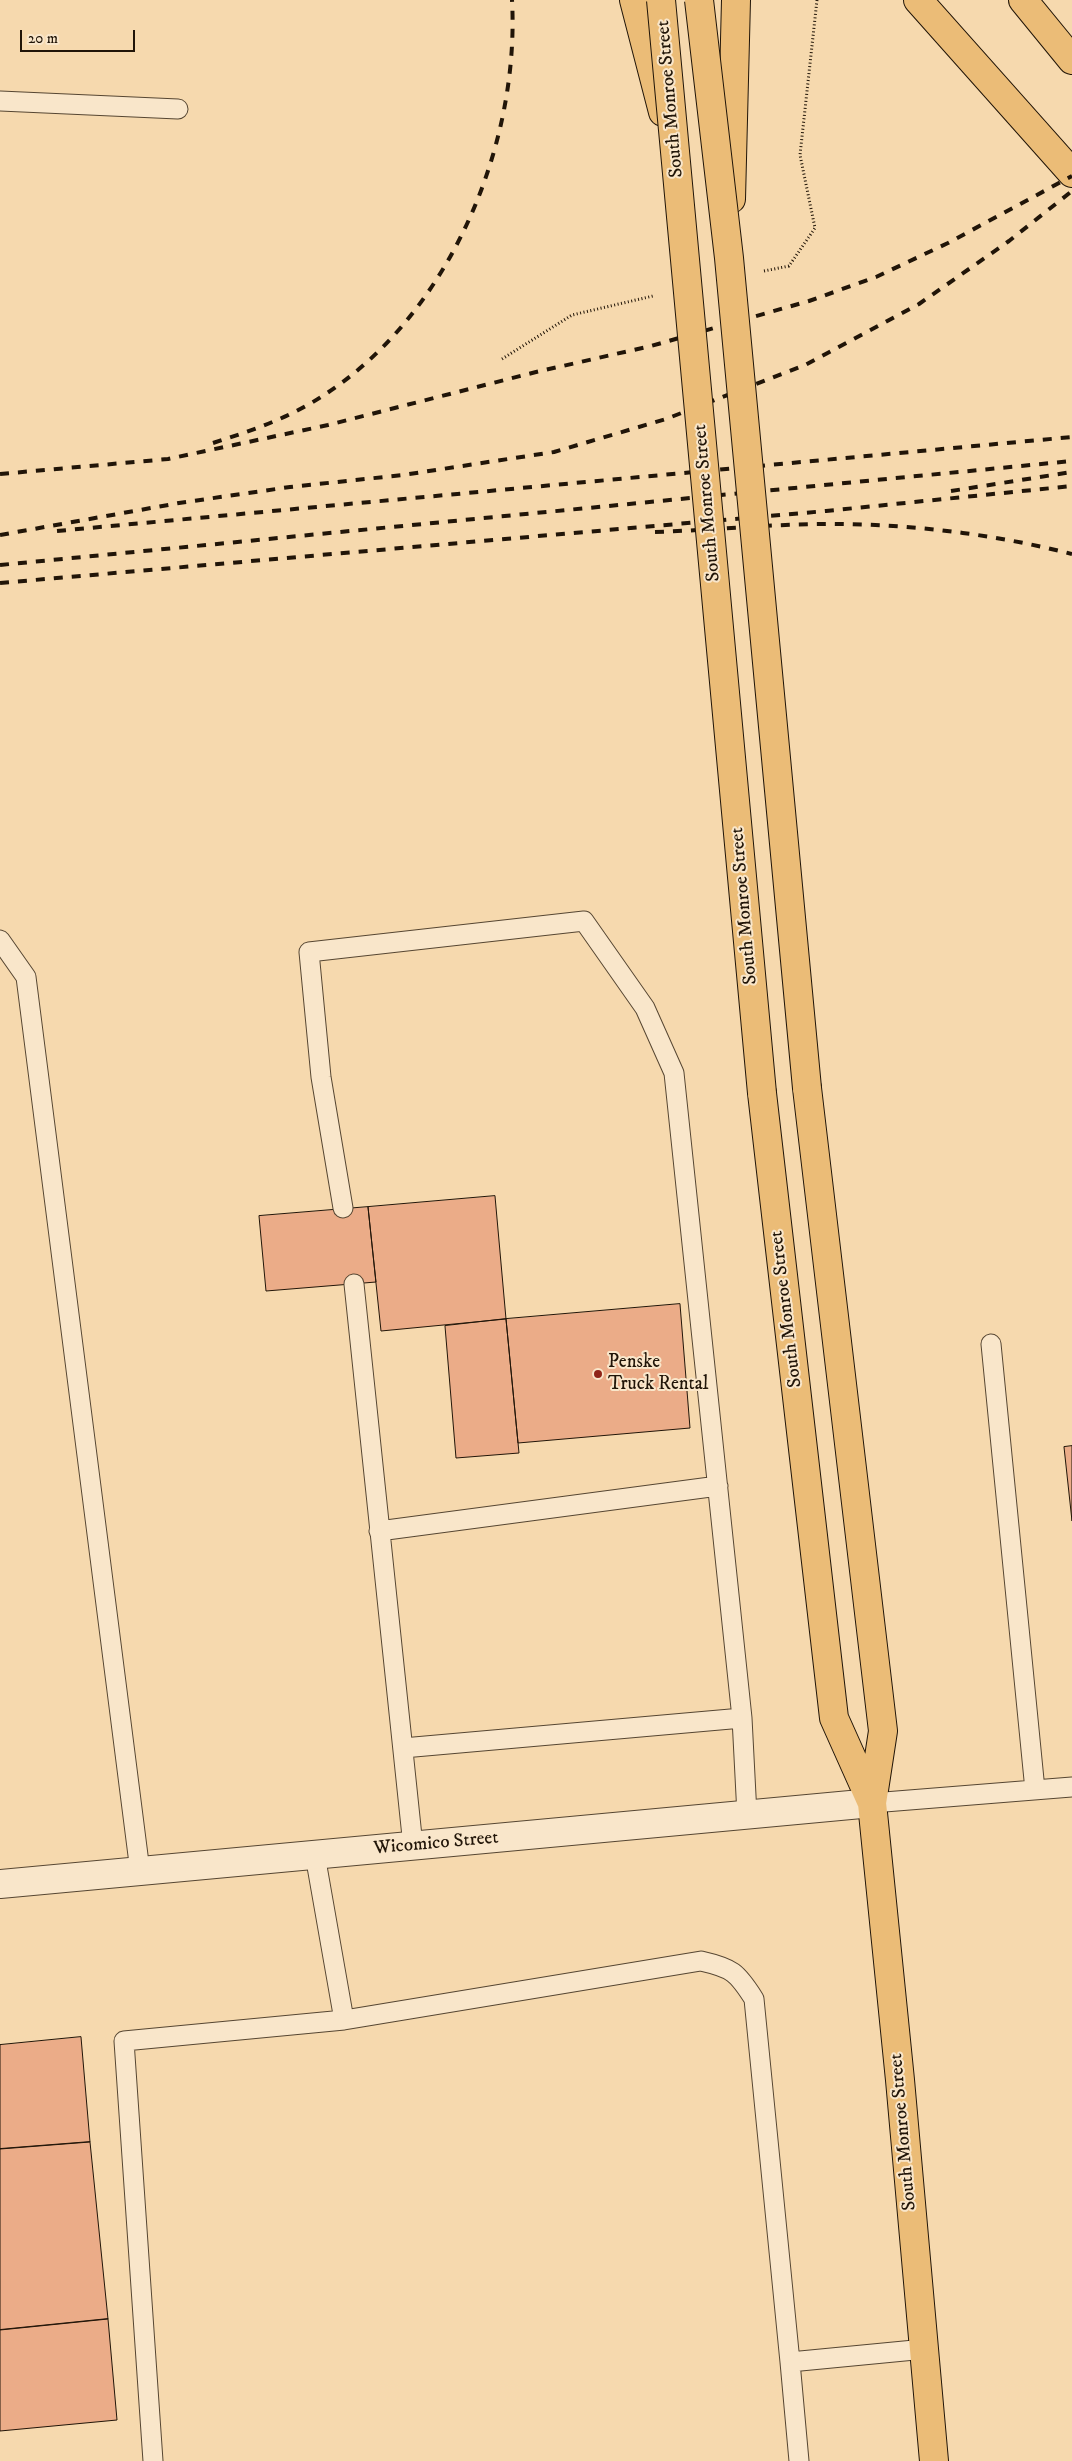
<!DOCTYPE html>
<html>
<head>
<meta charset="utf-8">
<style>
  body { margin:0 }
  #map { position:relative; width:1072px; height:2461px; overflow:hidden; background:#f6d9ae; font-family:"IM FELL DW Pica",serif }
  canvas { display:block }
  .scale { position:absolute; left:20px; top:30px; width:115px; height:22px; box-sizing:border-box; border:2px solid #211508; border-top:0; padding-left:6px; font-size:15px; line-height:18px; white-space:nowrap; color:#211508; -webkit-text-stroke:4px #f9e6ca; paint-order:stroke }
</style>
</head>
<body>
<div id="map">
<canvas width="1072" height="2461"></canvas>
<div class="scale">20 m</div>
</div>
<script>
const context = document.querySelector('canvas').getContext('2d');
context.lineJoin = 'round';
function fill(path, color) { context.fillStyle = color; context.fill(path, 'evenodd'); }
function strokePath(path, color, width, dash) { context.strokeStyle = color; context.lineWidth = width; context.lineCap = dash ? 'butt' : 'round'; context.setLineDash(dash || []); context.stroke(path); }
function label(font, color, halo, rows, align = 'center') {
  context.font = font + ' "IM FELL DW Pica",serif'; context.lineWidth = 4; context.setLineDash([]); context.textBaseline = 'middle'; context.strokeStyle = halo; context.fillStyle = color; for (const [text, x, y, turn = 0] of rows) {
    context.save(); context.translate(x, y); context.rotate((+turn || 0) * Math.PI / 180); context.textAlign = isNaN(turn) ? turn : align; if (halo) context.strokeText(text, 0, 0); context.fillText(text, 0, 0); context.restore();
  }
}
const building = new Path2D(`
  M 495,1196 L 506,1319 L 381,1331 L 368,1207 Z
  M 368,1207 L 376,1282 L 266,1291 L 259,1216 Z
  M 680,1304 L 690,1428 L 518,1443 L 506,1319 Z
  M 506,1319 L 519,1453 L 456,1458 L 445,1326 Z
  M 1072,1446 L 1072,1521 L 1064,1447 Z
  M 81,2037 L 90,2142 L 0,2149 L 0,2045 Z
  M 90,2142 L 108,2319 L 0,2330 L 0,2149 Z
  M 108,2319 L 117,2420 L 0,2431 L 0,2330 Z`);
fill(building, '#ebac88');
strokePath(building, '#211508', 1);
const service = new Path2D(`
  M 0,101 L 178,109
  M 0,940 L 26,977 L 140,1871
  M 343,1208 L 321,1077 L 309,952 L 584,921 L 645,1008 L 674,1073 L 742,1718 L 747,1815
  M 354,1284 L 413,1846
  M 991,1344 L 1035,1790
  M 379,1531 L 718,1486
  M 403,1748 L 742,1718
  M 872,1803 L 1072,1787
  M 344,2020 L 701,1961 C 732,1968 737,1972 754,1999 L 790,2362 L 925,2349
  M 790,2362 L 799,2461
  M 153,2461 L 124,2041 L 344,2020 L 315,1855`);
const minor = new Path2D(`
  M 0,1884 L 872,1803`);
const primary = new Path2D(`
  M 634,0 L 663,112
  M 807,1088 L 883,1731 L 872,1803 L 900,2080 L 934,2461
  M 762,1093 L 834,1718 L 872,1803`);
const motorway = new Path2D(`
  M 918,0 L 1072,173
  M 1023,0 L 1072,60
  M 731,199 L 736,0`);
strokePath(service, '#564632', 21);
strokePath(minor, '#564632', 30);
strokePath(primary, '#211508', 30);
strokePath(motorway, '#211508', 30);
strokePath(new Path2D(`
  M 764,271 L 789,266 L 815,228 L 800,155 L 817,0
  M 502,359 L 572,315 L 653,296`), '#211508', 3, [1, 2.5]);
strokePath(service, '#f9e6ca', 19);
strokePath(minor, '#f9e6ca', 28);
strokePath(primary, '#ebbc77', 28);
strokePath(motorway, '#ebbc77', 28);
strokePath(new Path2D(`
  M 213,443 C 250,431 287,419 321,397 C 448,317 520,147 512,0
  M 0,474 L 168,459 L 328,425 L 536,372 L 651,346 L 809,301 L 876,277 L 948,243 L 1072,176
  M 951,491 L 1072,472
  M 57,531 L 1072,437
  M 655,532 C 717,530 780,523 842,524 C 918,525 998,535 1072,554
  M 0,535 L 179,503 L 290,487 L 403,475 L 554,452 L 666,419 L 805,365 L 919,304 L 1009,241 L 1072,191
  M 0,565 L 1072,461
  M 0,583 L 826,511 L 1072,486`), '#211508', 4, [9, 9]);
const primaryBridge = new Path2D(`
  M 661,0 L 762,1093
  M 699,0 L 729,258 L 807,1088`);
strokePath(primaryBridge, '#211508', 30, []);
strokePath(primaryBridge, '#ebbc77', 28);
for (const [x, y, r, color] of [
  [598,1374,5,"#8f2418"]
]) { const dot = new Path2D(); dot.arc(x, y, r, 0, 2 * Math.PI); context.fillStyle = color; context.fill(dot); strokePath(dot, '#f9e6ca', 2); }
label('19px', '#211508', '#f9e6ca', [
  ["South Monroe Street",671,99,-95],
  ["South Monroe Street",708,503,-95],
  ["South Monroe Street",745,906,-95],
  ["South Monroe Street",787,1309,-97],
  ["Wicomico Street",436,1844,-5],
  ["South Monroe Street",904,2132,-95]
]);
label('19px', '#211508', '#f9e6ca', [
  ["Penske",608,1363],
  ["Truck Rental",608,1385]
], 'left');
</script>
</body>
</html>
